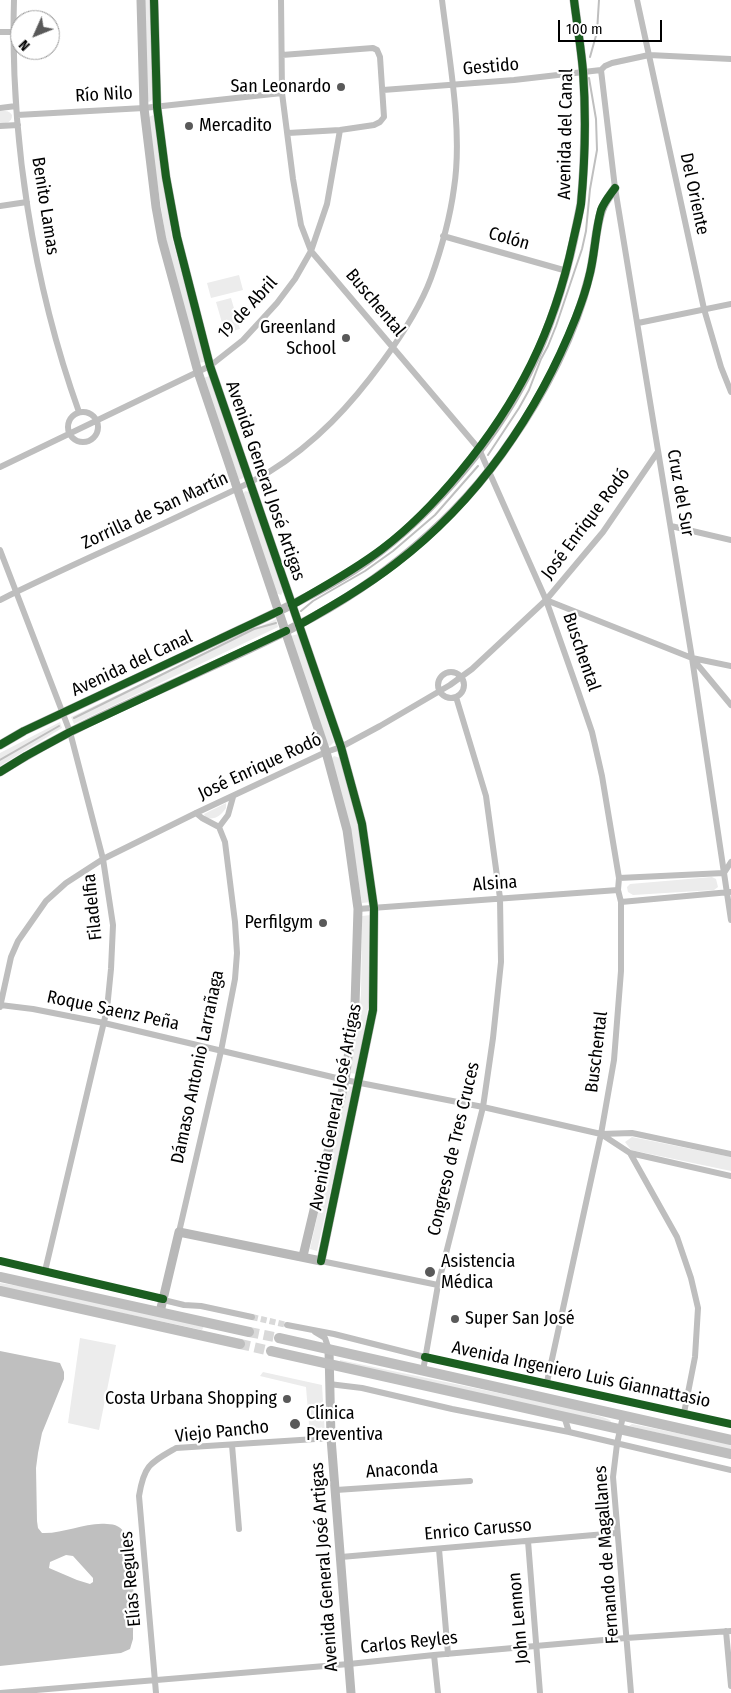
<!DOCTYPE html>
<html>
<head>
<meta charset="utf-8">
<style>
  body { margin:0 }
  #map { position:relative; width:731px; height:1693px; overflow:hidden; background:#fff; font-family:"Fira Sans Condensed",sans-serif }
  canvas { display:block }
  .north { position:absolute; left:10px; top:10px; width:50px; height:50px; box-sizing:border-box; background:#fff; border:1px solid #999; border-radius:50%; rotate:226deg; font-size:14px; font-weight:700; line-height:20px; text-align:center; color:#000 }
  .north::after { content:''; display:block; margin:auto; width:18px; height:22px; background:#595959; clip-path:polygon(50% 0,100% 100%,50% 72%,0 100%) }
  .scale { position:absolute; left:558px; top:20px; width:104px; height:22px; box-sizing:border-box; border:2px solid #000; border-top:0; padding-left:6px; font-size:15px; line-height:18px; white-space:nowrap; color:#000; -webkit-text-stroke:4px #fff; paint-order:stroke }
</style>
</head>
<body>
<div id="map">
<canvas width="731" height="1693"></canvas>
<div class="north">N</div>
<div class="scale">100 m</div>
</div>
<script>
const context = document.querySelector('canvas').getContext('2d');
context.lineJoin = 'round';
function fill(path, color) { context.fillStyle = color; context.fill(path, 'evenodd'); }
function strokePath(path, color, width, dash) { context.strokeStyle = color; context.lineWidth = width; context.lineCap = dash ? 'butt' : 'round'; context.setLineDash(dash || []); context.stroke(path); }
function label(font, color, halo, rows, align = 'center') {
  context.font = font + ' "Fira Sans Condensed",sans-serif'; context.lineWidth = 4.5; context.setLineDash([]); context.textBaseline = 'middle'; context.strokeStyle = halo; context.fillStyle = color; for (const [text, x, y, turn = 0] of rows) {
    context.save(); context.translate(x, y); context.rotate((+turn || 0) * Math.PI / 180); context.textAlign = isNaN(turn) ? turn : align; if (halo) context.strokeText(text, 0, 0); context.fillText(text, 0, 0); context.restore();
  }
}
fill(new Path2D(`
  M 144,0 L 150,0 L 153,99 L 149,102 L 147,101 Z
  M 0,111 C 5,111 9,110 12,115 C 12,123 6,123 0,124 Z
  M 153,115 L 155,117 L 172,238 L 205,358 L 204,362 L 199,363 L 166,239 L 147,118 Z
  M 239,275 L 243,290 L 211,298 L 207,283 Z
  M 231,298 L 240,329 L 225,333 L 216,302 Z
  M 209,376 L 211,379 L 243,475 L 243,478 L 239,480 L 204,378 Z
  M 245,491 L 249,492 L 283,591 L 281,595 L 276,593 L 243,495 Z
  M 276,619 L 278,627 L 74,724 L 71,717 Z
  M 298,634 L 334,742 L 330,746 L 328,745 L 291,636 Z
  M 60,722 L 62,728 L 0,766 L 0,753 Z
  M 334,756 L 340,758 L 359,827 L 371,902 L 362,903 L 350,830 L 332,758 Z
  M 226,803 L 226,808 C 221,815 216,820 206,818 L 204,814 Z
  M 712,877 L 716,879 L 718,887 L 714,890 L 633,895 L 628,892 L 627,887 L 630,884 Z
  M 371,915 L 370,996 L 357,1074 L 350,1073 L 361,995 L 362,916 Z
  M 346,1086 L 354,1087 L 317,1251 L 310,1249 Z
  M 632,1137 L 731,1157 L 731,1171 L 631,1150 L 625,1142 Z
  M 0,1283 L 32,1288 L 204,1326 L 202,1330 L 0,1287 Z
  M 80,1338 L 116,1345 L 99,1430 L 68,1423 Z
  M 340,1360 L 580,1410 C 589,1415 602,1415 611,1421 L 610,1423 L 340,1363 Z
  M 263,1372 L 322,1385 L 325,1435 L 310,1437 L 306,1387 L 260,1376 Z
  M 632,1424 L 731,1444 L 731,1450 L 629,1426 Z`), '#ececec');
fill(new Path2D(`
  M 0,1351 L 60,1363 L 64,1372 L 64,1379 L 42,1433 L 38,1453 L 36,1468 L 37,1521 L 38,1528 L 42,1533 C 64,1534 85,1522 107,1524 C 115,1524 122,1527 126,1535 C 136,1551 133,1617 133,1639 L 130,1649 L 121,1653 L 0,1666 ZM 66,1555 L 73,1556 L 93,1578 L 93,1582 L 90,1584 L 77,1580 L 49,1568 L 50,1562 Z`), '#bfbfbf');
strokePath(new Path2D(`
  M 590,57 L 597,32 L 599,0
  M 488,455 L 519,408 L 529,390 L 541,359 L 548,346 L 556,326 L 582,249 L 586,231 L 590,189 L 597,150 L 596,119 L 589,78
  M 301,611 L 313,601 L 365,571 L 393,551 L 435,515 L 478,466
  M 74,718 L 254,629 L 276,623
  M 0,760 L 59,726`), '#bfbfbf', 2);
strokePath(new Path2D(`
  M 252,1317 L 287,1325`), '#d9d9d9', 6, [6, 3]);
strokePath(new Path2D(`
  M 249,1332 L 279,1338
  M 240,1344 L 271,1351`), '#d9d9d9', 10, [10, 5]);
strokePath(new Path2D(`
  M 14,0 C 10,136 33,284 79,412
  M 281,0 L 282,93 L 293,179 L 301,225 L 311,251 L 479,449 L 546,600 L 578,691 L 592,732 L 602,776 L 619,878 L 618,890 L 621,902 L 621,971 L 614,1060 L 601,1134 L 547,1382
  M 637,0 L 704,309 L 721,367 L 731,392
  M 0,32 L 13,32
  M 282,55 L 373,48 L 377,50 L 380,57 L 384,117 L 380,122 L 374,125 L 340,130 L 288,133
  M 601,70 L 615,188 L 692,658 L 731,920
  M 601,70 L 605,66 L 612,63 L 649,55 L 731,59
  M 383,90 L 514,80 L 601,70
  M 0,108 L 16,106
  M 17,115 L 144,108 L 282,93
  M 0,126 L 18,125
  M 0,206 L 27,202
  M 443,236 L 567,271
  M 638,323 L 731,304
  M68 427a15 15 0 1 1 30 0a15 15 0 1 1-30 0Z
  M 0,467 L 210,366 L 243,340 L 277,303 L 295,279 L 311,251 L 327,204 L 340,130
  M 671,526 L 731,540
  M 0,550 L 70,732 L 103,859 L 113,925 L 111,969 L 107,1009 L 45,1271
  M 0,600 C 64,568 130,540 194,509 C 219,497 245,486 269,472 C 316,443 351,405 383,361 C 402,335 420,308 431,278 C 441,250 450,218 454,188 C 463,131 449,58 442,0
  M 546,600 L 692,658 L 731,666
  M 692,658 L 731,705
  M438 685a13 13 0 1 1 26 0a13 13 0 1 1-26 0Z
  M 196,813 L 202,818 L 219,827 L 228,815 L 233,797
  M 619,878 L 724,873 L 731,862
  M 621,902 L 730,892
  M 358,909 L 618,890
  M 0,1005 L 33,1009 L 104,1023 L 345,1080 L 483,1107 L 601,1134 L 632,1133 L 731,1154
  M 0,1007 L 11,957 L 18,941 L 46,901 L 66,883 L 103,859 L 196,813 L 326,752 L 341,747 L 380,726 L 450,685 L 472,669 L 546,600 L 603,532 L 657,453
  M 601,1134 L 630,1153 L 731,1176
  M 630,1153 L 677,1237 L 691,1278 L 698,1308 L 695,1357 L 684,1413
  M 179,1232 L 221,1051 L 235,979 L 237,953 L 235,922 L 225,842 L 219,827
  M 0,1261 L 45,1271 L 184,1305 L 201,1306 L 252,1317
  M 321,1261 L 438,1285
  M 287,1325 L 334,1334 L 425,1357 L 731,1424
  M 315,1332 L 325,1338 L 329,1350
  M 423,1371 L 438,1285 L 483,1107 L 493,1038 L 501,962 L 500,898 L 486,796 L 456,697
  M 329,1384 L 362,1388 L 452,1409 L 569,1432 L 731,1470
  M 564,1416 L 569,1432
  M 623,1416 L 617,1444 L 613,1477 L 631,1693
  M 232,1445 L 239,1529
  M 336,1490 L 470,1481
  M 528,1541 L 540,1693
  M 439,1549 L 448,1654
  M 341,1557 L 617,1533
  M 726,1631 L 731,1686
  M 434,1655 L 438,1693
  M 0,1693 L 349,1664 L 434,1655 L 626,1638 L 731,1631
  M 156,1693 L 139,1496 C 144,1465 150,1463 176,1448 L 331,1438`), '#bebebe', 6);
strokePath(new Path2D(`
  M 141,0 L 144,108 L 156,207 L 162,240 L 198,372 L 326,752 L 347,830 L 358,909 L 355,1005 L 345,1080 L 303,1256
  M 154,0 L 157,107 L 166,177 L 177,237 L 210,366 L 341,747 L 362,824 L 374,908 L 373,1010 L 321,1261 L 179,1232 L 160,1312
  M 0,745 L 24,731 C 89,701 153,670 218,640 C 264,618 311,597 354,570 C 424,524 490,448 528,373 C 549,331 564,284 574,238 C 576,227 579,215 581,203 C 585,163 586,111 583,71 C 581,47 577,24 574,0
  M 0,772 C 94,712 200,676 298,625 C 379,584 459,518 510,442 C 544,394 575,334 589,277 C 595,257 595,224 603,207 C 606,200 611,194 615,188
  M 329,1350 L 331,1438 L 351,1693`), '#b8b8b8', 9);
strokePath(new Path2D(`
  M 0,1277 L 249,1332
  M 0,1291 L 240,1344
  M 279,1338 L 731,1440
  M 271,1351 L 731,1454`), '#bebebe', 10);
strokePath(new Path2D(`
  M 154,0 L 157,107 L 166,177 L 177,237 L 210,366 L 341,747 L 362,824 L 374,908 L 373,1010 L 321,1261
  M 292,605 C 323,587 353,571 382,549 C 411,527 436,501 460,472 C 518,402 554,331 573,241 C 576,228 579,216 581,204 C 585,162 586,113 583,71 C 581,48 577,24 574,0
  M 299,625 C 332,606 365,587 395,564 C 478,501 538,413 576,317 C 581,304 586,291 589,277 C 595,255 595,232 601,210 C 604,202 610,195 615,188
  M 0,745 L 24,731 L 279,611
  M 0,772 L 26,756 L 70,732 L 286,631
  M 0,1261 L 163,1299
  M 425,1357 L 731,1424`), '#1b5e20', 8);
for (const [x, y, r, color] of [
  [341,87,5,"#595959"],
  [189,126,5,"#595959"],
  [346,338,5,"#595959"],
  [323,923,5,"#595959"],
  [430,1272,6,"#595959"],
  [455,1319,5,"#595959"],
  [287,1399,5,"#595959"],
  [295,1424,6,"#595959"]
]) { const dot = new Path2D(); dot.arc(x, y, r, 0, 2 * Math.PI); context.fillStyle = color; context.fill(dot); strokePath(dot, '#fff', 2); }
label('18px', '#000', '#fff', [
  ["Gestido",491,67,-5],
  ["Río Nilo",104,95,-3],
  ["Avenida del Canal",566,134,-89],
  ["Del Oriente",694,194,78],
  ["Benito Lamas",45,206,81],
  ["Colón",509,239,16],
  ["Buschental",375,303,50],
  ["19 de Abril",248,308,-47],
  ["Avenida General José Artigas",265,481,71],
  ["Cruz del Sur",680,493,80],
  ["Zorrilla de San Martín",155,511,-25],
  ["José Enrique Rodó",586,524,-53],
  ["Buschental",581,652,71],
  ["Avenida del Canal",132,664,-25],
  ["José Enrique Rodó",260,767,-25],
  ["Alsina",495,884,-4],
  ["Filadelfia",93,907,-96],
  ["Roque Saenz Peña",113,1011,12],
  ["Buschental",597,1052,-83],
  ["Dámaso Antonio Larrañaga",198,1067,-78],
  ["Avenida General José Artigas",336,1107,-79],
  ["Congreso de Tres Cruces",454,1149,-77],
  ["Avenida Ingeniero Luis Giannattasio",581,1375,12],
  ["Viejo Pancho",222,1432,-6],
  ["Anaconda",402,1470,-4],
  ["Enrico Carusso",478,1530,-5],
  ["Fernando de Magallanes",607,1555,-94],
  ["Avenida General José Artigas",325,1567,-94],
  ["Elías Regules",131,1579,-95],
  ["John Lennon",519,1618,-95],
  ["Carlos Reyles",409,1643,-6]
]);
label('18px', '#000', '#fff', [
  ["San Leonardo",331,87],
  ["Mercadito",199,126,"left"],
  ["Greenland",336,328],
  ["School",336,349],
  ["Perfilgym",313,923],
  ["Asistencia",441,1262,"left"],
  ["Médica",441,1283,"left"],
  ["Super San José",465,1319,"left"],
  ["Costa Urbana Shopping",277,1399],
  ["Clínica",306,1414,"left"],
  ["Preventiva",306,1435,"left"]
], 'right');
</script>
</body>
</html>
